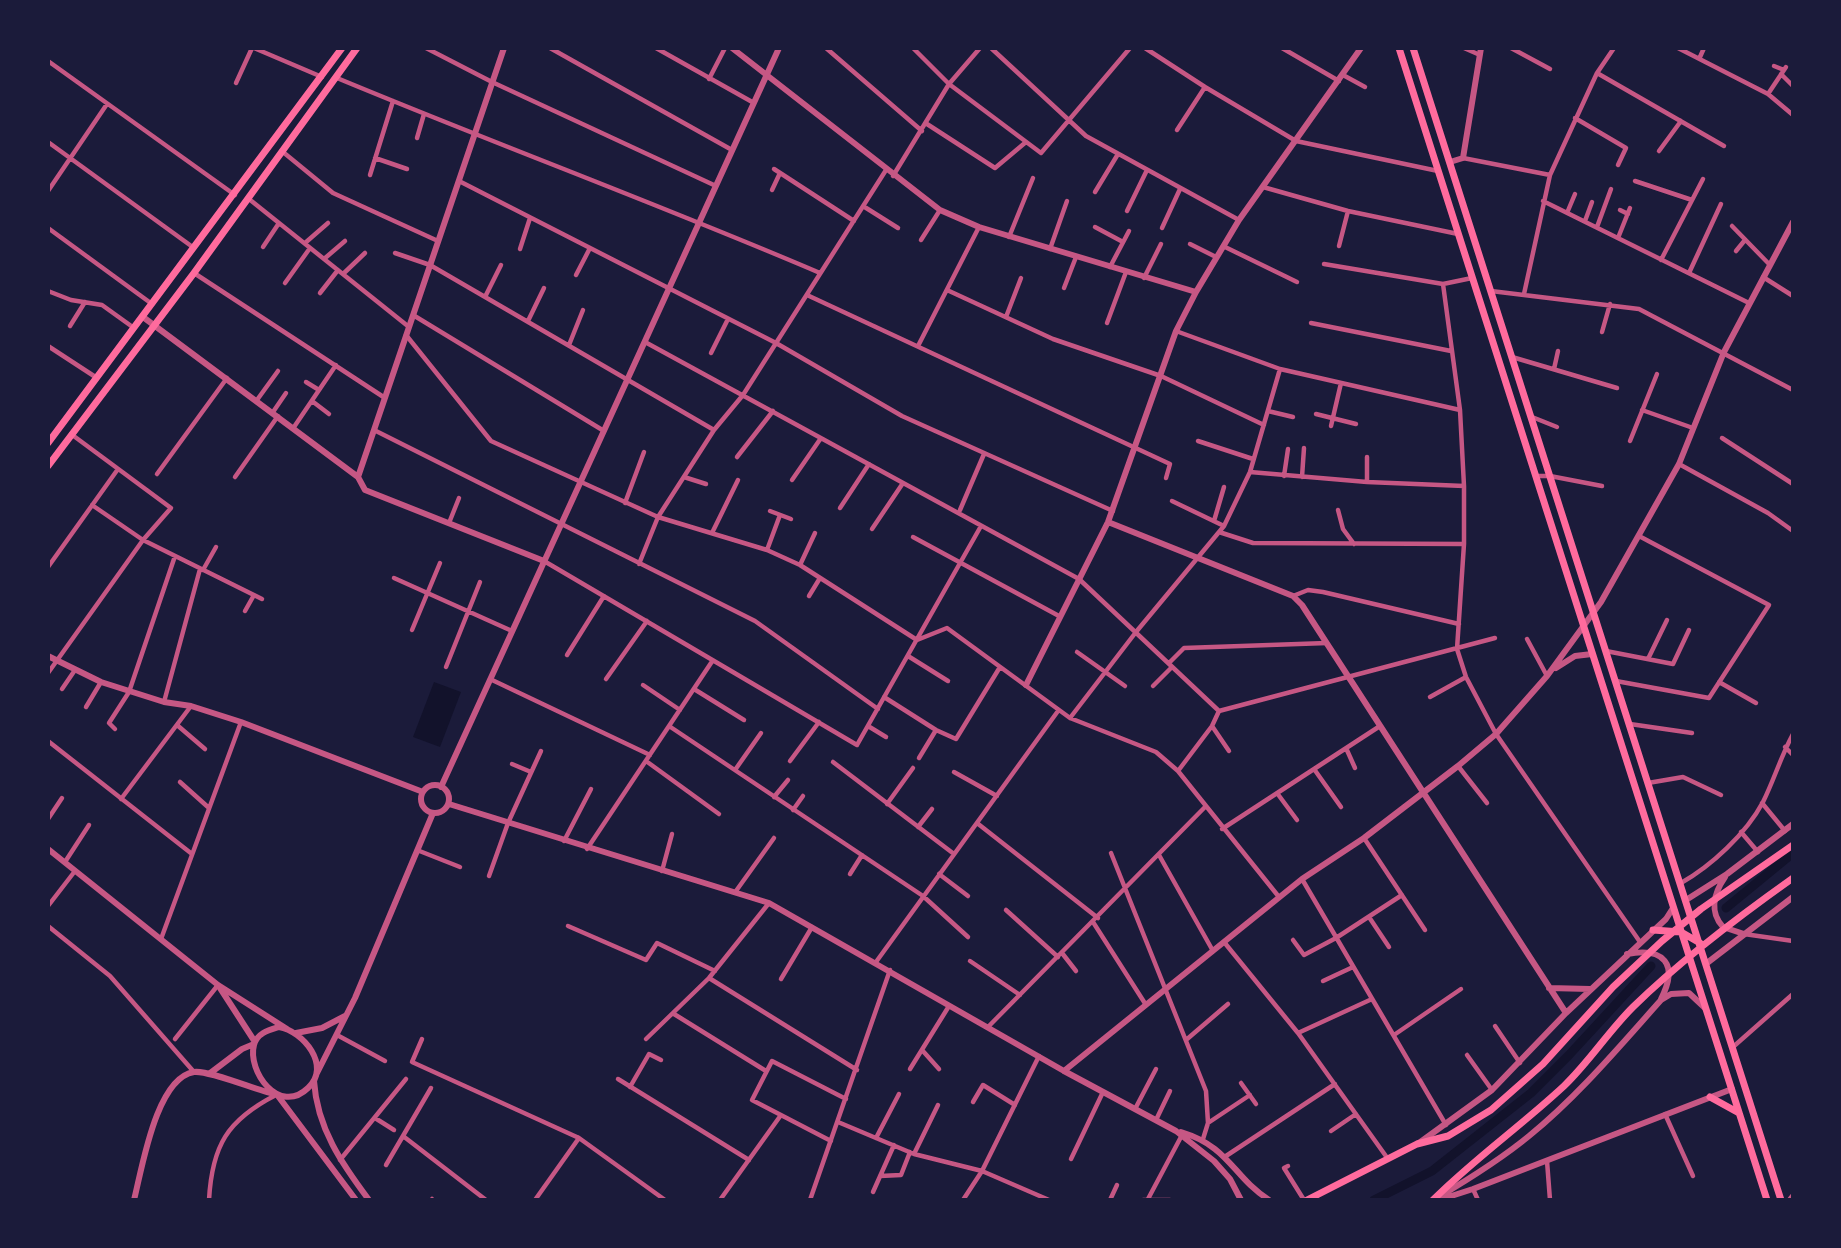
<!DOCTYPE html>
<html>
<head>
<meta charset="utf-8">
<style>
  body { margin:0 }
  #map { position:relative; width:1841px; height:1248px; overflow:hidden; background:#1b1b3a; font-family:Spectral,serif }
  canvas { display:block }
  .frame { position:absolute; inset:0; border:50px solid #1b1b3a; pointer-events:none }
</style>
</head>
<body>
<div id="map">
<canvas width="1841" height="1248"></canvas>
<div class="frame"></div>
</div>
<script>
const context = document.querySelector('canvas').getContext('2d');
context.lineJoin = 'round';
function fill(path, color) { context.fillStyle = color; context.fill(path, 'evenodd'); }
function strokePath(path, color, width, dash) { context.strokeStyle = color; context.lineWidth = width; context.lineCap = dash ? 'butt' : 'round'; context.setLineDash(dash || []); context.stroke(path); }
fill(new Path2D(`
  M 434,682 L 461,692 L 440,747 L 413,737 Z`), '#12122b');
strokePath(new Path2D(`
  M 1726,908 L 1793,853
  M 1374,1200 L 1432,1171 L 1531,1093 L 1569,1055 L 1651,966`), '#12122b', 9);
strokePath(new Path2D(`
  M 254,48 L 322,77
  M 426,48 L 492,82 L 716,186
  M 550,48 L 732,150
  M 656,48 L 754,103
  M 826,48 L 922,131
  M 913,48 L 949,84 L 1041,153 L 1130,48
  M 991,48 L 1086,136 L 1239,220
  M 1145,48 L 1205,87 L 1296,141 L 1438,171
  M 1282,48 L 1339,81
  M 1464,48 L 1480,55
  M 1511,48 L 1550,69
  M 1678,48 L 1768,94 L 1793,115
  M 1700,57 L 1704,48
  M 48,61 L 235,195
  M 1774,66 L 1784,70
  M 1597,73 L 1724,146
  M 1781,74 L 1793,86
  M 1343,75 L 1365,87
  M 337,78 C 498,145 661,205 820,273
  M 709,79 L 725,48
  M 236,83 L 252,48
  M 1768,94 L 1786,67
  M 1575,118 L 1626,148 L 1618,165
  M 927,124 L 995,168 L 1026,142
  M 1177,130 L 1205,87
  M 417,138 L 424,114
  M 48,142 L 194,248
  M 1659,151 L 1681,121
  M 283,152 L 333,193 L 438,241
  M 375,158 L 407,169
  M 1463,158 L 1550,175
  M 774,169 L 854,221
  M 370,175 L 393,101
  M 893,176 L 949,84 L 980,48
  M 459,181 L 776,343 L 902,416 L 1113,511
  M 1635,181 L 1692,200
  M 1263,187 L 1348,211 L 1458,234
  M 772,190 L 780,173
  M 48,191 L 107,104
  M 1095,192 L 1118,154
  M 249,199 L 409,327
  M 1543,201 L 1749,303
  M 863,206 L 898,228
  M 1620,210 L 1628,214
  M 1127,211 L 1147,170
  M 1567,213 L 1575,194
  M 1585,221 L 1592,202
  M 1732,226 L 1769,264
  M 1095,227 L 1123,242
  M 1597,227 L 1611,189
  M 48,228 L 152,304
  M 1162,228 L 1180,189
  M 1009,237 L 1033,178
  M 1618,238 L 1630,208
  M 921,240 L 940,210
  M 305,243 L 328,223
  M 1190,244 L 1216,257
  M 1223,246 L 1297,282
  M 1339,246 L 1348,211
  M 263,247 L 279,223
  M 520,249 L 530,218
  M 1050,249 L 1067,201
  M 1736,251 L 1745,240
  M 395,253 L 430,265 L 714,430
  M 324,259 L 345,241
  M 1661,260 L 1703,179
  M 1324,264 L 1443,284
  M 1110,267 L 1129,231
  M 194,273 L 385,398
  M 1689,273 L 1721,204
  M 343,274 L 365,253
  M 576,275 L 590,248
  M 1763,277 L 1793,296
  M 1144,278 L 1161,244
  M 1472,278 L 1443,284 L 1460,410 L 1464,486 L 1464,544 L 1457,649 L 1466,677 L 1496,734 L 1640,942
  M 285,283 L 310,248
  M 1064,288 L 1076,257
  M 947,290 L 1053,339 L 1161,376 L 1264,425
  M 48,291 L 71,300 L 102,305 L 134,328
  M 1491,291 L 1639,309 L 1793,390
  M 320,293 L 338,270
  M 1524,294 L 1550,175 L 1597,73 L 1614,48
  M 807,295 L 1170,464 L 1166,478
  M 485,297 L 501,265
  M 413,315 L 604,431
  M 1006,317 L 1021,278
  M 528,321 L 544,288
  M 1107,323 L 1126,272
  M 1311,323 L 1451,351
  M 70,326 L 85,302
  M 1176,331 L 1280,369 L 1460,410
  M 1602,332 L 1610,304
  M 406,335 L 491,441 L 658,517 L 767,550 L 800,565 L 917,640 L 947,628 L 1070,718 L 1156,752 L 1178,771 L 1279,897
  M 645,342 L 1079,579 L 1219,711
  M 569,345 L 583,310
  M 48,346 L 97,378
  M 918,346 L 979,227
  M 711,353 L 728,319
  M 1512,357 L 1617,388
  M 1554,369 L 1558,351
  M 306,382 L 319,390
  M 257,400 L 278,371
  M 312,401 L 329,414
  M 1642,410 L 1693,428
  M 1268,411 L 1293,417
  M 273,412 L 286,393
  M 1316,414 L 1356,424
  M 1532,417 L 1557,427
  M 1331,426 L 1341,383
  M 294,427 L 336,365
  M 374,430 L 755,621 L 878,709
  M 1722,438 L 1793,484
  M 1198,441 L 1253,459
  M 1630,441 L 1657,374
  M 737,457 L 773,411
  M 1367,457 L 1367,482
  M 1679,464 L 1768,513 L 1793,531
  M 1250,472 L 1367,482 L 1464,486
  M 157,474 L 227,378
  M 1284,476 L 1288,449
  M 1535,476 L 1550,476 L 1602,486
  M 235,477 L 278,416
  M 684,477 L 706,484
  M 1302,477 L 1304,448
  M 792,480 L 821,438
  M 1172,501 L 1224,526
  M 625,503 L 644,452
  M 92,505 L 143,540 L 262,599
  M 840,508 L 869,464
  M 960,510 L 984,454
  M 1338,510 L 1343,529 L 1354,544
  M 770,511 L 791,519
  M 1214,521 L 1224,487
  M 449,523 L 459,498
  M 872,529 L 903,483
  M 1219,532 L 1253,543 L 1464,544
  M 712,533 L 738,480
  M 913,537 L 1059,616
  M 767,550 L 780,515
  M 544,561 L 857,745 L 981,526
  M 639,564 L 658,517 L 714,430 L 743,395 L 886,170
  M 800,565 L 815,533
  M 48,567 L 118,469
  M 203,570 L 216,547
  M 394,578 L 512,631
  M 809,596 L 820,578
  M 1293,596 L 1308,590 L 1323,592 L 1459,624
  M 245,611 L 254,595
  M 412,630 L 440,563
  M 1527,639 L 1547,676
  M 1606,651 L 1673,664 L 1689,630
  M 1077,652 L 1125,686
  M 567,655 L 604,596
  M 908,656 L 948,681
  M 1648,659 L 1667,620
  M 1169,663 L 1184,648 L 1327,643
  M 446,667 L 480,582
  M 48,673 L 143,540 L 171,508 L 71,434
  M 490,679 L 650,755
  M 606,679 L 647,621
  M 1616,681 L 1709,698 L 1769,605 L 1639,536
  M 1719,682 L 1756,703
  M 643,685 L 680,710
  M 1153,686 L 1172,667
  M 62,689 L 75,670
  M 694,689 L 744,720
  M 884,697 L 936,730 L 956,739 L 1000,667
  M 1430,697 L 1466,677
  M 164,702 L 200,569
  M 86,707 L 101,682
  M 1219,711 L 1495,638
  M 1070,718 L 1136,632 L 1224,526 L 1250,472 L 1280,369
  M 1630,724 L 1692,733
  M 177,725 L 205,749
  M 669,726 L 923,896 L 968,937
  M 868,726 L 886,737
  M 1212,726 L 1229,751
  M 115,729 L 109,723 L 129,692 L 175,556
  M 48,741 L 192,854
  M 1785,747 L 1793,755
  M 1346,748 L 1355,768
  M 919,758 L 936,730
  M 646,761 L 719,814
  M 790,761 L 819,722
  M 833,762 L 954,854
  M 512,764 L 531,772
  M 1458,766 L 1487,803
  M 1314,769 L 1341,807
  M 735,770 L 761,733
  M 1178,771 L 1212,726 L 1219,711
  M 954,772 L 997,796
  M 180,782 L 209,808
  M 1648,783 L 1683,777 L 1721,795
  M 1277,793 L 1297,820
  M 774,797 L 788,780
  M 121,799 L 191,706
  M 1762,803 L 1785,831
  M 887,804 L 913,768
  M 793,810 L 803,796
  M 48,819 L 62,798
  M 977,823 L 1098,918
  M 918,827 L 932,809
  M 1222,829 L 1380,726
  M 1741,832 L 1758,852
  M 1364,838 L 1425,930
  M 564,841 L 591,789
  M 587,849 L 713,660
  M 417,850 L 460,867
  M 1111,853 L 1206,1091 L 1208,1123 L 1203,1139
  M 1159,855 L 1213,951
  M 65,862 L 89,825
  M 662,871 L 672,834
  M 850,874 L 862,855
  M 939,874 L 968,896
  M 489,876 L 508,823 L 541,751
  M 1302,879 L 1446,1125
  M 1681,883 C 1711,866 1746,834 1763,802 C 1774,780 1781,756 1793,734
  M 736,891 L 774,838
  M 48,906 L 75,871
  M 1006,910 L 1058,957
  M 1369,917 L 1389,947
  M 1093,922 L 1146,1005
  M 48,926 L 110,976 L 194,1072
  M 568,926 L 646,960 L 657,943 L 715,971
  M 1744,934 L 1793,941
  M 161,939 L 241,722
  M 1293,940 L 1304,955 L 1336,938 L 1402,895
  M 1224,942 L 1298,1033 L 1388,1159
  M 1062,953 L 1076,971
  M 970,961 L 1020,995
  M 876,962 L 1058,711
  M 709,978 L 857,1070
  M 781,979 L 812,927
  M 1323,981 L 1353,967
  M 674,1014 L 766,1071
  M 1495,1026 L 1520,1063
  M 988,1027 L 1205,807
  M 1298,1033 L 1372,999
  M 337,1035 L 385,1061
  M 1394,1035 L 1461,989
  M 175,1039 L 218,985
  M 422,1039 L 412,1062 L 579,1138 L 665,1200
  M 646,1039 L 709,978 L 769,903
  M 1186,1040 L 1228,1004
  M 1733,1047 L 1793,994
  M 922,1050 L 939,1069
  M 1467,1055 L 1492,1090
  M 910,1069 L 949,1006
  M 618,1079 L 749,1160
  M 1241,1083 L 1256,1104
  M 630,1087 L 649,1054 L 661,1060
  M 973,1102 L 983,1085 L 1015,1105
  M 1135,1109 L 1156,1069
  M 1665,1114 L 1693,1176
  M 375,1118 L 394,1130
  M 1156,1120 L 1170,1091
  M 838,1122 L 914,1154 L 982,1171 L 1049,1200
  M 1208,1123 L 1250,1095
  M 1331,1131 L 1356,1114
  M 403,1136 L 486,1200
  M 876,1138 L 899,1094
  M 831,1141 L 752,1100 L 772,1061 L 846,1099
  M 914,1154 L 938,1105
  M 1226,1156 L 1335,1084
  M 1071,1159 L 1103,1092
  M 340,1160 L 406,1079
  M 1547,1161 L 1550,1200
  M 386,1165 L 431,1088
  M 1288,1166 L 1284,1168 L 1304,1200
  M 880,1176 L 901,1175 L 910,1152
  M 1473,1189 L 1478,1200
  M 873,1192 L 894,1145
  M 432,1199 L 433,1200
  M 1148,1199 L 1182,1135
  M 209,1200 C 212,1146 227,1120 276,1095
  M 535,1200 L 579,1138
  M 720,1200 L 781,1115
  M 810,1200 L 890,970
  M 963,1200 L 982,1171 L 1039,1056
  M 1110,1200 L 1117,1185
  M 1143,1200 L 1170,1200
  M 1789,1200 L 1793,1195`), '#c65784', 4.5);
strokePath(new Path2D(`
  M 732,48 L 940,210 L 979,227 L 1196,292
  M 1450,162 L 1463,158 L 1481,48
  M 143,317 L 358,477 L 365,490 L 544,561
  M 358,477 L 504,48
  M 1108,522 L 1293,596 L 1302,605 L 1566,1013
  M 48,656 L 101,682 L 164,702 L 191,706 L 241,722 L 423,792
  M 1556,668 L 1575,656 L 1592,654
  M 1026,685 L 1108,522 L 1176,331 L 1196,292 L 1239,220 L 1361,48
  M421 799a14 14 0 1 1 28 0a14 14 0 1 1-28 0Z
  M 441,787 L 779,48
  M 449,804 L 769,903 L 1064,1071 L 1176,1131 L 1214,1161 L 1230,1179 L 1241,1200
  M 48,849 L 218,985 L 287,1029
  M 1725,877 C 1714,893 1709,912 1723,927 L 1744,934
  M 1686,900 L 1727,874 L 1793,824
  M 1627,954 C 1664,947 1679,964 1661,999
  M 1707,963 L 1793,897
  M 220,988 L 255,1042
  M 1549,988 L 1590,989
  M 279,1027 C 303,1031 332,1066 308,1088 C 279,1116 247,1071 254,1045 C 257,1033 269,1030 279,1027 Z
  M 296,1033 L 322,1028 L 345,1016
  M 1064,1071 L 1302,879 L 1364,838 L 1458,766 L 1496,734 L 1547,676 L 1601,602 L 1679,464 L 1724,352 L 1793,222
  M 209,1074 L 242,1049 L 254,1044
  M 316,1075 L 355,998 L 433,813
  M 314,1081 C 317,1128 342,1164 369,1200
  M 278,1096 L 356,1200
  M 1181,1132 C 1230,1147 1232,1176 1269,1200
  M 1419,1143 L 1492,1090 L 1566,1013 L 1666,919 L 1673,908
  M 1437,1198 C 1469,1179 1500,1160 1529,1136 C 1578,1096 1619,1047 1661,1000 L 1671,994 L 1689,993 L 1705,1008
  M 134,1200 C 142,1169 156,1078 194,1072 C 209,1070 256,1090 274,1094
  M 1439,1200 L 1473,1189 L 1732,1089`), '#c65784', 6);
strokePath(new Path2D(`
  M 1399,48 L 1767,1200
  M 1413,48 L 1781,1200
  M 48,443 L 342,48
  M 48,466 L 194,273 L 357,48
  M 1653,930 L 1681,932 L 1700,943
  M 1710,1097 L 1739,1113
  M 1307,1200 L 1417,1144 L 1448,1136 L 1491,1110 L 1543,1064 L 1613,987 L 1662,941 L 1701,909 L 1793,845
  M 1433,1200 C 1474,1159 1521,1126 1564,1086 C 1589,1062 1608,1032 1633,1007 C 1681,960 1738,917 1793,878`), '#ff6b9d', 7);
</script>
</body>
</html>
